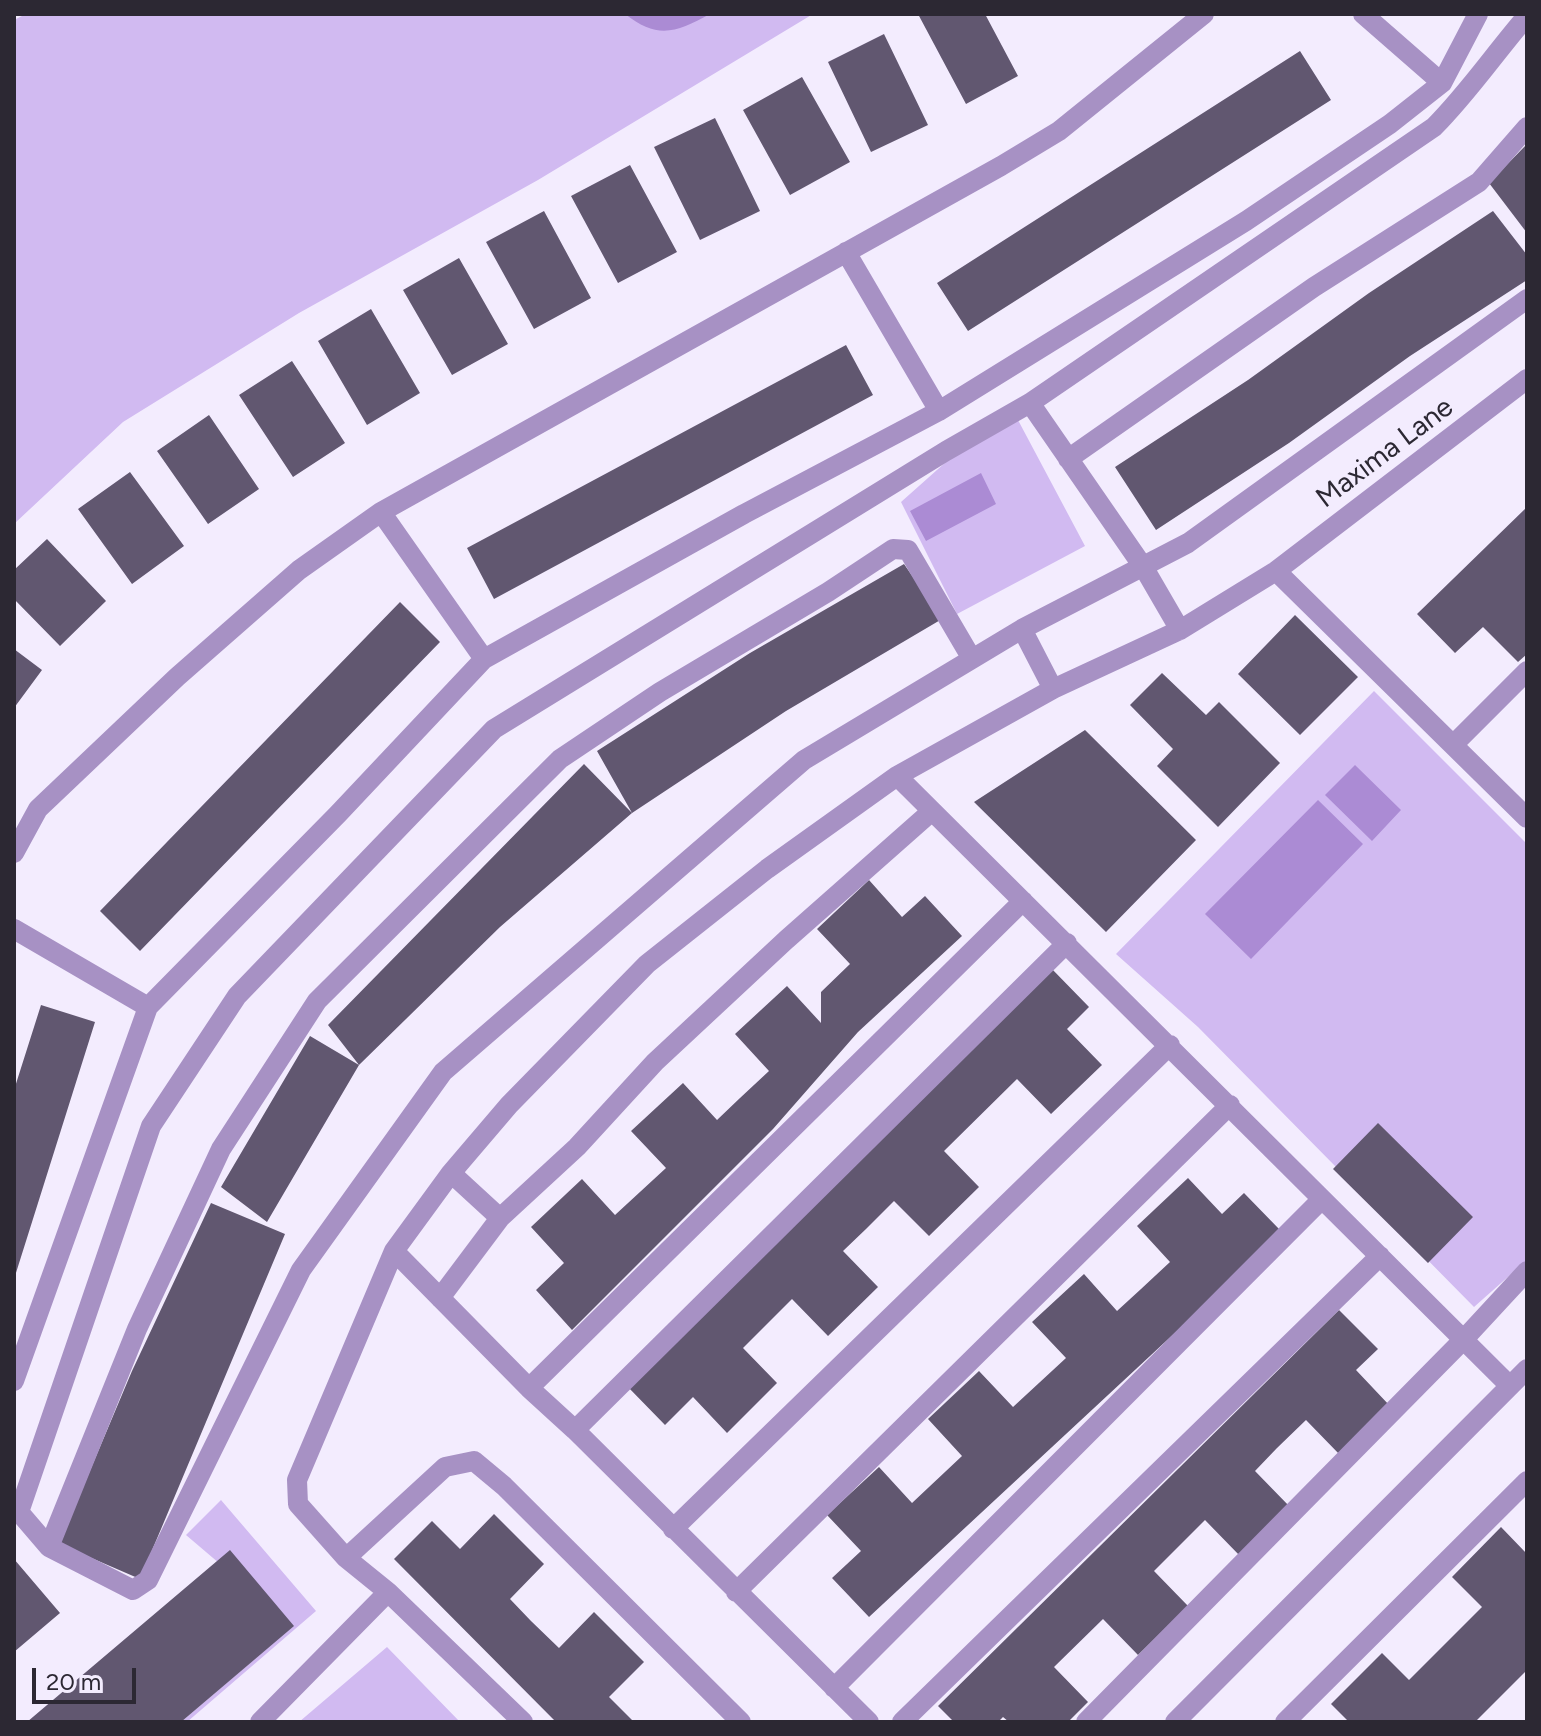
<!DOCTYPE html>
<html>
<head>
<meta charset="utf-8">
<style>
  body { margin:0 }
  #map { position:relative; width:1541px; height:1736px; overflow:hidden; background:#f3ecfe; font-family:Figtree,sans-serif }
  canvas { display:block }
  .frame { position:absolute; inset:0; border:16px solid #2c2833; pointer-events:none }
  .scale { position:absolute; left:32px; top:1668px; width:104px; height:36px; box-sizing:border-box; border:4px solid #2c2833; border-top:0; padding-left:10px; font-size:24px; line-height:28px; white-space:nowrap; color:#2c2833; -webkit-text-stroke:6px #f3ecfe; paint-order:stroke }
</style>
</head>
<body>
<div id="map">
<canvas width="1541" height="1736"></canvas>
<div class="frame"></div>
<div class="scale">20 m</div>
</div>
<script>
const context = document.querySelector('canvas').getContext('2d');
context.lineJoin = 'round';
function fill(path, color) { context.fillStyle = color; context.fill(path, 'evenodd'); }
function strokePath(path, color, width, dash) { context.strokeStyle = color; context.lineWidth = width; context.lineCap = dash ? 'butt' : 'round'; context.setLineDash(dash || []); context.stroke(path); }
function label(font, color, halo, rows, align = 'center') {
  context.font = font + ' Figtree,sans-serif'; context.lineWidth = 8; context.setLineDash([]); context.textBaseline = 'middle'; context.strokeStyle = halo; context.fillStyle = color; for (const [text, x, y, turn = 0] of rows) {
    context.save(); context.translate(x, y); context.rotate((+turn || 0) * Math.PI / 180); context.textAlign = isNaN(turn) ? turn : align; if (halo) context.strokeText(text, 0, 0); context.fillText(text, 0, 0); context.restore();
  }
}
fill(new Path2D(`
  M 26,14 L 813,14 L 538,180 L 299,313 L 123,422 L 14,524 L 14,20 Z
  M 1010,405 L 1085,546 L 957,614 L 901,502 Z
  M 1374,691 L 1527,844 L 1527,1260 L 1474,1307 L 1198,1027 L 1116,954 Z
  M 221,1500 L 316,1611 L 187,1722 L 181,1722 L 293,1626 L 186,1535 Z
  M 387,1647 L 460,1722 L 299,1722 Z`), '#d1baf1');
fill(new Path2D(`
  M 625,14 L 710,14 C 677,32 658,40 625,14 Z
  M 981,473 L 996,504 L 926,541 L 910,511 Z
  M 1355,765 L 1401,810 L 1372,841 L 1325,795 Z
  M 1318,800 L 1363,844 L 1251,959 L 1205,914 Z`), '#ab8bd4');
fill(new Path2D(`
  M 918,14 L 985,14 L 1018,76 L 966,104 Z
  M 884,34 L 928,125 L 871,152 L 828,62 Z
  M 1300,51 L 1331,100 L 968,331 L 937,283 Z
  M 802,77 L 850,162 L 790,195 L 743,110 Z
  M 715,118 L 760,211 L 700,240 L 654,147 Z
  M 1527,144 L 1527,233 L 1489,183 Z
  M 630,165 L 677,252 L 618,283 L 571,196 Z
  M 544,211 L 591,298 L 534,329 L 486,242 Z
  M 1493,211 L 1527,255 L 1527,280 L 1410,356 L 1289,443 L 1156,530 L 1115,467 L 1248,380 L 1369,293 Z
  M 459,258 L 508,344 L 452,375 L 403,290 Z
  M 371,309 L 420,393 L 367,425 L 318,341 Z
  M 846,345 L 873,395 L 494,599 L 467,548 Z
  M 292,361 L 345,443 L 293,477 L 239,395 Z
  M 209,415 L 259,489 L 208,524 L 157,451 Z
  M 130,472 L 184,546 L 132,584 L 78,509 Z
  M 1527,507 L 1527,654 L 1518,662 L 1483,627 L 1455,653 L 1417,614 Z
  M 47,539 L 106,601 L 60,646 L 14,599 L 14,570 Z
  M 904,564 L 942,619 L 786,711 L 632,813 L 500,927 L 359,1065 L 328,1025 L 584,764 L 632,813 L 597,751 L 750,653 Z
  M 400,602 L 440,642 L 140,951 L 100,911 Z
  M 1295,615 L 1358,677 L 1300,735 L 1238,674 Z
  M 14,649 L 42,670 L 14,708 Z
  M 1162,673 L 1206,715 L 1219,702 L 1280,763 L 1218,827 L 1157,766 L 1173,749 L 1130,705 Z
  M 1085,730 L 1196,840 L 1106,932 L 974,802 Z
  M 869,880 L 902,917 L 925,896 L 962,936 L 858,1032 L 773,1129 L 572,1330 L 536,1290 L 564,1263 L 531,1227 L 582,1179 L 615,1215 L 666,1168 L 631,1131 L 683,1083 L 717,1120 L 740,1098 L 769,1071 L 735,1034 L 787,986 L 821,1023 L 821,992 L 850,964 L 817,929 Z
  M 1051,968 L 1089,1007 L 1067,1029 L 1102,1065 L 1051,1114 L 1017,1079 L 944,1151 L 979,1187 L 929,1236 L 894,1201 L 866,1229 L 843,1251 L 878,1287 L 828,1336 L 792,1299 L 743,1348 L 777,1383 L 727,1433 L 693,1397 L 665,1425 L 627,1386 Z
  M 41,1005 L 95,1022 L 15,1276 L 14,1090 Z
  M 310,1036 L 359,1065 L 267,1222 L 221,1187 Z
  M 1378,1123 L 1473,1217 L 1428,1263 L 1333,1169 Z
  M 1188,1178 L 1222,1214 L 1244,1193 L 1279,1229 L 1178,1330 L 869,1617 L 832,1578 L 861,1551 L 827,1515 L 879,1467 L 912,1503 L 962,1456 L 928,1419 L 979,1371 L 1013,1407 L 1066,1358 L 1032,1322 L 1084,1274 L 1117,1311 L 1141,1289 L 1170,1262 L 1137,1226 Z
  M 211,1203 L 285,1234 L 140,1579 L 59,1544 L 132,1371 Z
  M 1339,1310 L 1378,1349 L 1356,1370 L 1390,1406 L 1340,1455 L 1306,1420 L 1277,1448 L 1255,1471 L 1290,1507 L 1240,1556 L 1205,1520 L 1154,1571 L 1188,1606 L 1138,1655 L 1103,1619 L 1054,1667 L 1088,1702 L 1068,1722 L 1009,1722 L 1003,1717 L 998,1722 L 954,1722 L 938,1706 Z
  M 494,1514 L 544,1564 L 510,1599 L 531,1621 L 559,1648 L 594,1612 L 644,1662 L 609,1697 L 634,1722 L 556,1722 L 394,1559 L 432,1521 L 460,1549 Z
  M 1501,1527 L 1527,1554 L 1527,1670 L 1475,1722 L 1349,1722 L 1331,1704 L 1382,1653 L 1409,1680 L 1482,1607 L 1452,1577 Z
  M 230,1550 L 294,1626 L 181,1722 L 27,1722 Z
  M 14,1559 L 60,1613 L 14,1652 Z`), '#615770');
strokePath(new Path2D(`
  M 1363,14 L 1442,83
  M 1527,16 C 1495,53 1468,93 1434,127 L 1030,403 L 946,451 L 494,729 L 237,996 L 151,1126 L 19,1512 L 49,1547 L 133,1590 L 148,1580 L 301,1270 L 443,1072 L 804,760 L 1022,629 L 1188,543 L 1527,299
  M 846,252 L 939,411
  M 1030,403 L 1144,568 L 1180,630
  M 1068,459 L 1314,287 L 1479,182 L 1527,127
  M 381,512 L 484,659
  M 1276,571 L 1527,818
  M 1022,629 L 1053,689
  M 1453,745 L 1527,671
  M 897,776 L 1510,1386
  M 14,853 L 38,809 L 177,677 L 299,570 L 381,512 L 1001,166 L 1059,131 L 1204,14
  M 14,929 L 148,1007
  M 451,1173 L 500,1218
  M 394,1251 L 529,1388 L 575,1430 L 869,1722
  M 440,1298 L 500,1218 L 577,1147 L 655,1062 L 786,940 L 932,811
  M 14,1381 L 148,1007 L 338,814 L 484,659 L 744,514 L 939,411 L 1246,221 L 1390,124 L 1442,83 L 1478,14
  M 529,1388 L 1023,901
  M 575,1430 L 1067,943
  M 673,1529 L 1170,1045
  M 49,1547 L 137,1329 L 221,1149 L 317,1001 L 560,759 L 660,692 L 828,592 L 893,549 L 908,550 L 972,659
  M 346,1558 L 445,1467 L 474,1461 L 504,1486 L 741,1722
  M 736,1592 L 1230,1105
  M 834,1688 L 1322,1199
  M 260,1722 L 388,1592
  M 523,1722 L 388,1592 L 346,1558 L 298,1504 L 297,1480 L 394,1251 L 451,1173 L 509,1105 L 647,964 L 767,869 L 897,776 L 1053,689 L 1180,630 L 1276,571 L 1527,379
  M 902,1722 L 1380,1256
  M 1086,1722 L 1465,1338 L 1527,1271
  M 1175,1722 L 1527,1369
  M 1285,1722 L 1527,1481`), '#a791c4', 20);
label('28px', '#2c2833', '#f3ecfe', [
  ["Maxima Lane",1385,453,-37]
]);
</script>
</body>
</html>
